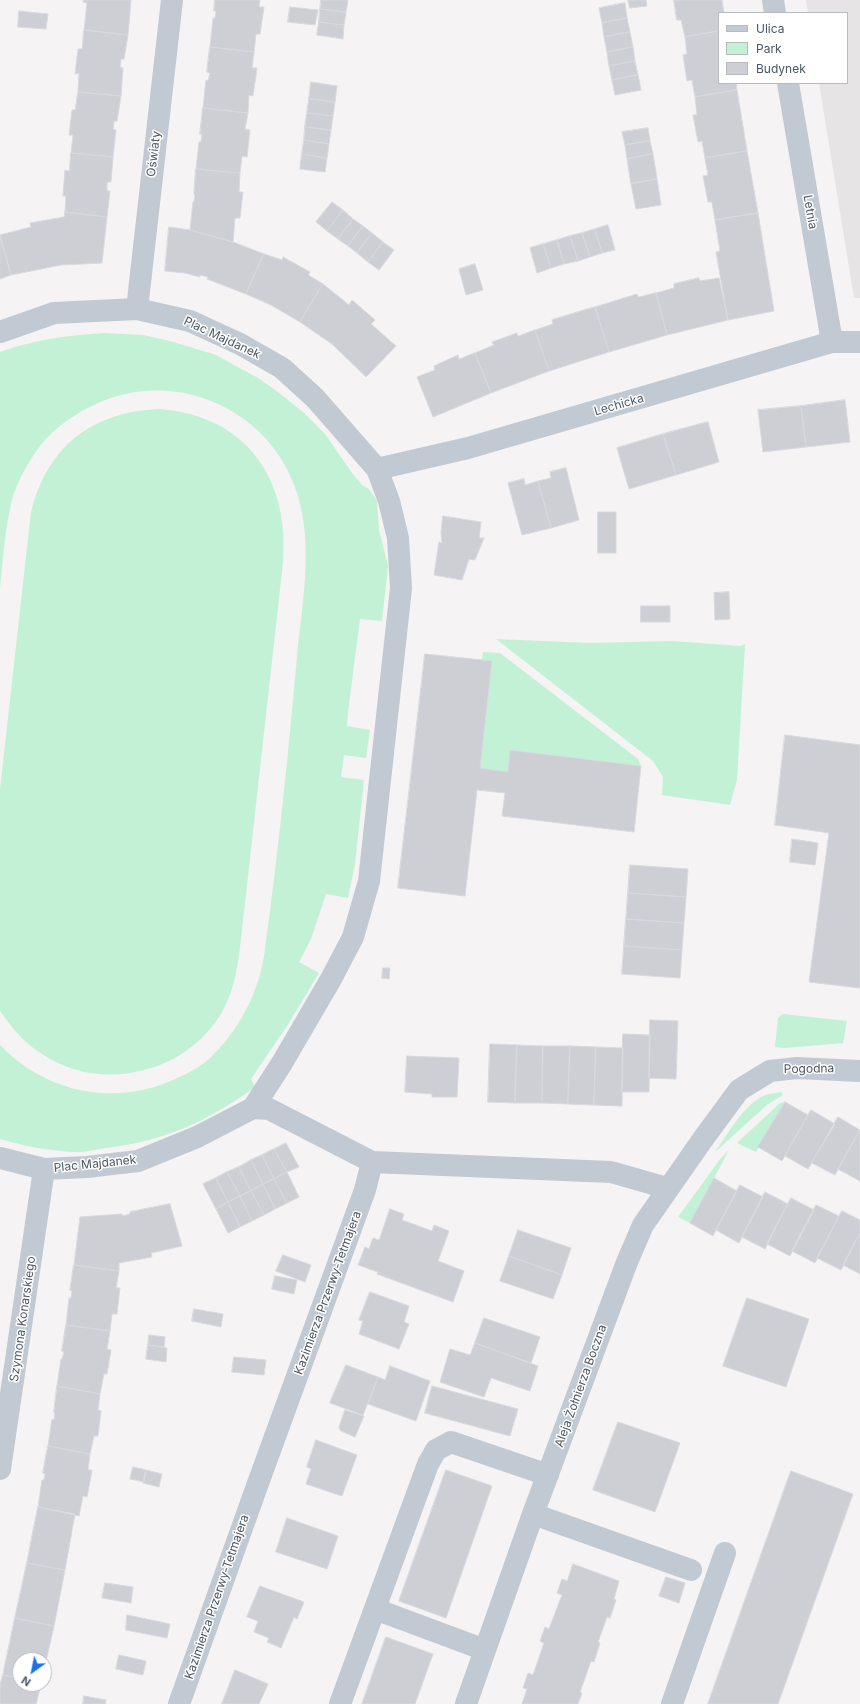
<!DOCTYPE html>
<html>
<head>
<meta charset="utf-8">
<style>
  body { margin:0 }
  #map { position:relative; width:860px; height:1704px; overflow:hidden; background:#f5f3f3; font-family:Inter,sans-serif }
  canvas { display:block }
  .legend { position:absolute; left:718px; top:12px; width:130px; height:72px; box-sizing:border-box; background:#fff; border:1px solid #b7bbc0; margin:0; padding:5px 7px; list-style:none; font-size:12px; color:#4a5661 }
  .legend li { display:flex; align-items:center; gap:8px; height:20px }
  .legend b { width:20px; border:1px solid #b7bbc0 }
  .north { position:absolute; left:12px; top:1652px; width:40px; height:40px; box-sizing:border-box; background:#fff; border:1px solid #b7bbc0; border-radius:50%; rotate:213deg; font-size:11px; font-weight:700; line-height:16px; text-align:center; color:#4a5661 }
  .north::after { content:''; display:block; margin:auto; width:14px; height:18px; background:#1a73e8; clip-path:polygon(50% 0,100% 100%,50% 72%,0 100%) }
</style>
</head>
<body>
<div id="map">
<canvas width="860" height="1704"></canvas>
<ul class="legend">
<li><b style="height:5px;background:#c1cad2"></b>Ulica</li>
<li><b style="height:11px;background:#c3f1d5"></b>Park</li>
<li><b style="height:11px;background:#cdcfd5"></b>Budynek</li>
</ul>
<div class="north">N</div>
</div>
<script>
const context = document.querySelector('canvas').getContext('2d');
context.lineJoin = 'round';
function fill(path, color) { context.fillStyle = color; context.fill(path, 'evenodd'); }
function strokePath(path, color, width, dash) { context.strokeStyle = color; context.lineWidth = width; context.lineCap = dash ? 'butt' : 'round'; context.setLineDash(dash || []); context.stroke(path); }
function label(font, color, halo, rows, align = 'center') {
  context.font = font + ' Inter,sans-serif'; context.lineWidth = 3; context.setLineDash([]); context.textBaseline = 'middle'; context.strokeStyle = halo; context.fillStyle = color; for (const [text, x, y, turn = 0] of rows) {
    context.save(); context.translate(x, y); context.rotate((+turn || 0) * Math.PI / 180); context.textAlign = isNaN(turn) ? turn : align; if (halo) context.strokeText(text, 0, 0); context.fillText(text, 0, 0); context.restore();
  }
}
fill(new Path2D(`
  M 806,0 L 860,0 L 860,298 L 854,298 L 819,83 L 847,83 L 847,13 L 808,13 Z`), '#e6e4e5');
fill(new Path2D(`
  M 104,333 L 143,335 L 170,341 L 216,355 L 258,378 L 278,392 L 304,413 L 325,434 L 352,473 L 362,485 L 369,489 L 377,501 L 379,530 L 388,566 L 382,621 L 360,619 L 348,712 L 347,726 L 370,730 L 366,758 L 344,755 L 341,777 L 364,780 L 355,864 L 348,898 L 326,894 L 311,939 L 299,962 L 319,973 L 287,1026 L 251,1079 L 255,1087 C 208,1121 163,1142 105,1148 C 95,1150 85,1152 75,1152 C 49,1151 24,1146 0,1139 L 0,1045 C 46,1093 115,1107 175,1079 C 187,1074 200,1067 209,1059 C 238,1032 258,994 264,956 C 278,856 288,757 297,657 C 302,603 314,546 297,493 C 271,410 176,367 96,404 C 78,412 60,424 46,439 C 33,453 17,481 12,500 C 5,528 3,559 0,588 L 0,352 C 33,340 69,335 104,333 Z
  M 159,409 C 245,415 290,478 283,562 L 241,939 C 238,964 235,989 222,1012 C 187,1073 101,1094 42,1054 C 24,1043 12,1028 0,1011 L 0,789 L 31,512 C 47,447 91,412 159,409 Z
  M 496,639 L 590,643 L 672,641 L 741,646 L 745,644 L 737,780 L 730,805 L 662,795 L 663,777 L 653,761 Z
  M 483,652 L 500,653 L 638,759 L 641,766 L 511,750 L 508,772 L 480,768 L 492,661 L 482,660 Z
  M 783,1014 L 847,1021 L 843,1043 L 785,1048 L 775,1047 L 778,1018 Z
  M 781,1092 L 783,1095 L 768,1104 L 715,1152 C 728,1134 741,1109 761,1097 C 767,1094 774,1093 781,1092 Z
  M 785,1102 L 756,1152 L 737,1143 L 780,1103 Z
  M 729,1150 L 690,1223 L 678,1217 L 721,1158 Z`), '#c3f1d5');
const building = new Path2D(`
  M 84,0 L 131,0 L 128,35 L 84,30 L 87,3 L 83,2 Z
  M 215,0 L 260,0 L 259,7 L 264,7 L 260,34 L 256,34 L 254,52 L 210,47 L 213,18 L 215,18 L 216,11 L 214,11 Z
  M 321,0 L 348,0 L 346,12 L 320,9 Z
  M 628,0 L 646,0 L 647,6 L 630,8 Z
  M 674,0 L 722,0 L 724,13 L 719,13 L 719,31 L 685,37 L 681,20 L 677,20 Z
  M 625,3 L 627,18 L 602,23 L 599,8 Z
  M 290,7 L 318,10 L 315,25 L 288,22 Z
  M 320,9 L 346,12 L 344,25 L 319,22 Z
  M 19,11 L 48,14 L 46,29 L 18,27 Z
  M 627,18 L 630,32 L 604,37 L 602,23 Z
  M 319,22 L 344,25 L 343,39 L 317,35 Z
  M 84,30 L 128,35 L 124,59 L 121,59 L 120,67 L 123,68 L 121,96 L 78,92 L 79,73 L 75,74 L 78,49 L 82,49 Z
  M 719,31 L 719,83 L 736,83 L 737,90 L 695,97 L 692,80 L 687,81 L 683,55 L 687,54 L 685,37 Z
  M 630,32 L 633,47 L 607,52 L 604,37 Z
  M 210,47 L 254,52 L 252,68 L 257,68 L 253,96 L 249,95 L 248,113 L 203,108 L 206,80 L 208,81 L 210,73 L 207,72 Z
  M 633,47 L 635,61 L 609,66 L 607,52 Z
  M 635,61 L 638,75 L 612,80 L 609,66 Z
  M 638,75 L 641,90 L 615,95 L 612,80 Z
  M 311,82 L 337,86 L 335,102 L 309,99 Z
  M 737,90 L 747,151 L 705,158 L 702,141 L 698,142 L 693,115 L 697,115 L 695,97 Z
  M 78,92 L 121,96 L 117,121 L 114,121 L 113,129 L 116,130 L 113,157 L 71,153 L 73,135 L 69,135 L 72,110 L 75,110 Z
  M 309,99 L 335,102 L 333,116 L 307,113 Z
  M 203,108 L 248,113 L 245,129 L 250,130 L 247,157 L 242,156 L 240,173 L 196,169 L 199,142 L 201,142 L 202,134 L 200,134 Z
  M 307,113 L 333,116 L 331,130 L 305,127 Z
  M 305,127 L 331,130 L 329,144 L 304,140 Z
  M 648,128 L 650,141 L 625,145 L 622,132 Z
  M 304,140 L 329,144 L 327,158 L 302,154 Z
  M 650,141 L 653,154 L 627,159 L 625,145 Z
  M 747,151 L 758,213 L 715,220 L 712,202 L 708,202 L 703,176 L 708,175 L 705,158 Z
  M 71,153 L 113,157 L 111,182 L 107,182 L 107,191 L 110,191 L 107,217 L 65,212 L 66,196 L 63,196 L 65,170 L 69,171 Z
  M 302,154 L 327,158 L 325,172 L 300,169 Z
  M 653,154 L 657,179 L 631,184 L 627,159 Z
  M 196,169 L 240,173 L 239,192 L 243,192 L 240,218 L 235,218 L 233,242 L 190,230 L 193,202 L 194,201 L 195,195 L 194,194 Z
  M 657,179 L 661,205 L 636,209 L 631,184 Z
  M 332,202 L 343,210 L 327,231 L 316,222 Z
  M 343,210 L 353,219 L 338,239 L 327,231 Z
  M 65,212 L 107,217 L 102,263 L 61,265 L 11,275 L 0,235 L 31,227 L 30,223 L 64,217 Z
  M 758,213 L 774,311 L 728,320 L 716,252 L 720,251 L 715,220 Z
  M 353,219 L 363,226 L 348,246 L 338,239 Z
  M 608,225 L 615,250 L 602,253 L 595,229 Z
  M 363,226 L 372,233 L 357,253 L 348,246 Z
  M 169,227 L 190,230 L 233,242 L 264,254 L 246,294 L 207,279 L 208,277 L 200,275 L 200,277 L 185,273 L 165,271 Z
  M 595,229 L 602,253 L 590,257 L 582,233 Z
  M 372,233 L 383,242 L 368,262 L 357,253 Z
  M 582,233 L 590,257 L 578,261 L 570,236 Z
  M 570,236 L 578,261 L 564,264 L 557,240 Z
  M 0,237 L 11,275 L 0,279 Z
  M 557,240 L 564,264 L 551,268 L 543,244 Z
  M 383,242 L 394,250 L 379,270 L 368,262 Z
  M 543,244 L 551,268 L 537,273 L 530,248 Z
  M 264,254 L 282,260 L 283,257 L 310,272 L 308,275 L 323,284 L 300,322 L 271,305 L 246,294 Z
  M 475,264 L 483,290 L 466,295 L 459,269 Z
  M 699,278 L 700,281 L 719,278 L 728,320 L 667,335 L 656,293 L 674,288 L 674,284 Z
  M 323,284 L 349,305 L 352,300 L 375,320 L 371,324 L 396,346 L 366,377 L 332,344 L 300,322 Z
  M 656,293 L 667,335 L 609,352 L 595,307 L 637,294 L 638,297 Z
  M 595,307 L 609,352 L 549,371 L 535,330 L 553,324 L 552,320 Z
  M 535,330 L 549,371 L 491,393 L 475,353 L 494,345 L 492,342 L 517,333 L 518,336 Z
  M 475,353 L 491,393 L 433,417 L 417,377 L 435,370 L 434,366 L 458,355 L 459,359 Z
  M 845,400 L 850,442 L 806,447 L 801,406 Z
  M 801,406 L 806,447 L 763,452 L 758,410 Z
  M 708,422 L 719,462 L 676,475 L 663,434 Z
  M 663,434 L 676,475 L 629,489 L 617,448 Z
  M 566,468 L 579,520 L 551,528 L 538,481 L 551,478 L 550,472 Z
  M 524,479 L 525,485 L 538,481 L 551,528 L 522,535 L 508,483 Z
  M 598,512 L 616,512 L 616,553 L 598,553 Z
  M 443,516 L 481,522 L 479,538 L 484,538 L 475,560 L 469,559 L 462,580 L 434,575 L 439,542 L 442,543 L 441,533 Z
  M 729,592 L 730,619 L 715,620 L 714,593 Z
  M 641,606 L 670,606 L 670,622 L 641,622 Z
  M 425,654 L 492,661 L 480,768 L 508,772 L 510,750 L 641,766 L 634,832 L 502,816 L 505,793 L 477,790 L 465,896 L 398,888 Z
  M 785,735 L 860,745 L 860,988 L 809,982 L 829,833 L 775,825 Z
  M 792,839 L 818,843 L 815,865 L 790,862 Z
  M 630,865 L 688,869 L 686,897 L 628,893 Z
  M 628,893 L 686,897 L 684,923 L 626,919 Z
  M 626,919 L 684,923 L 682,950 L 624,946 Z
  M 624,946 L 682,950 L 680,978 L 622,974 Z
  M 383,968 L 390,968 L 389,979 L 382,978 Z
  M 650,1020 L 678,1021 L 676,1079 L 649,1078 Z
  M 623,1034 L 650,1035 L 649,1092 L 622,1092 Z
  M 490,1044 L 517,1045 L 515,1103 L 488,1102 Z
  M 517,1045 L 543,1046 L 542,1103 L 515,1103 Z
  M 543,1046 L 570,1046 L 568,1104 L 542,1103 Z
  M 570,1046 L 596,1047 L 594,1105 L 568,1104 Z
  M 596,1047 L 623,1048 L 622,1106 L 594,1105 Z
  M 407,1056 L 459,1058 L 457,1097 L 432,1097 L 432,1094 L 405,1092 Z
  M 785,1102 L 808,1115 L 782,1161 L 758,1147 Z
  M 811,1110 L 835,1124 L 808,1169 L 785,1156 Z
  M 838,1117 L 860,1130 L 835,1175 L 812,1163 Z
  M 860,1130 L 860,1181 L 838,1169 Z
  M 286,1143 L 299,1167 L 287,1172 L 274,1149 Z
  M 274,1149 L 287,1172 L 274,1179 L 262,1155 Z
  M 262,1155 L 274,1179 L 263,1184 L 251,1160 Z
  M 251,1160 L 263,1184 L 251,1191 L 239,1167 Z
  M 239,1167 L 251,1191 L 240,1196 L 227,1172 Z
  M 227,1172 L 240,1196 L 228,1202 L 216,1178 Z
  M 287,1172 L 299,1197 L 287,1203 L 274,1179 Z
  M 216,1178 L 228,1202 L 216,1209 L 203,1184 Z
  M 714,1178 L 737,1191 L 713,1236 L 690,1223 Z
  M 274,1179 L 287,1203 L 275,1209 L 263,1184 Z
  M 263,1184 L 275,1209 L 264,1215 L 251,1191 Z
  M 740,1185 L 763,1197 L 739,1243 L 716,1230 Z
  M 251,1191 L 264,1215 L 252,1221 L 240,1196 Z
  M 765,1192 L 788,1204 L 765,1249 L 742,1237 Z
  M 240,1196 L 252,1221 L 240,1227 L 228,1202 Z
  M 791,1198 L 814,1210 L 790,1256 L 767,1244 Z
  M 228,1202 L 240,1227 L 228,1233 L 216,1209 Z
  M 170,1204 L 182,1246 L 151,1253 L 152,1257 L 119,1263 L 119,1271 L 74,1265 L 80,1217 L 122,1214 L 123,1216 L 130,1214 L 130,1212 Z
  M 816,1205 L 839,1216 L 815,1263 L 792,1251 Z
  M 390,1209 L 404,1214 L 402,1220 L 432,1231 L 434,1225 L 449,1231 L 438,1261 L 464,1271 L 453,1302 L 377,1274 L 378,1272 L 358,1265 L 365,1247 L 369,1249 L 373,1238 L 379,1240 Z
  M 842,1211 L 860,1220 L 860,1233 L 841,1270 L 817,1258 Z
  M 518,1230 L 571,1248 L 562,1275 L 509,1256 Z
  M 860,1233 L 860,1274 L 843,1265 Z
  M 283,1255 L 311,1265 L 305,1282 L 276,1271 Z
  M 509,1256 L 562,1275 L 553,1299 L 500,1281 Z
  M 74,1265 L 119,1271 L 116,1288 L 120,1288 L 117,1314 L 112,1314 L 110,1331 L 66,1325 L 69,1298 L 71,1298 L 72,1291 L 70,1290 Z
  M 275,1276 L 297,1280 L 294,1294 L 272,1289 Z
  M 370,1292 L 409,1306 L 404,1322 L 409,1324 L 399,1349 L 359,1334 L 363,1321 L 359,1320 Z
  M 747,1298 L 809,1319 L 786,1387 L 723,1366 Z
  M 194,1309 L 223,1314 L 221,1327 L 192,1321 Z
  M 484,1318 L 540,1337 L 531,1363 L 475,1343 Z
  M 66,1325 L 110,1331 L 107,1349 L 111,1350 L 107,1374 L 104,1374 L 100,1394 L 57,1386 L 61,1359 L 62,1359 L 64,1352 L 62,1351 Z
  M 149,1335 L 165,1337 L 164,1347 L 148,1345 Z
  M 475,1343 L 538,1366 L 530,1391 L 491,1378 L 484,1397 L 440,1382 L 450,1349 L 470,1355 Z
  M 148,1345 L 167,1348 L 166,1362 L 146,1359 Z
  M 234,1357 L 266,1360 L 264,1375 L 232,1372 Z
  M 346,1365 L 378,1377 L 363,1415 L 330,1403 Z
  M 390,1366 L 430,1381 L 416,1421 L 368,1404 L 378,1377 L 385,1380 Z
  M 57,1386 L 100,1394 L 98,1410 L 101,1411 L 98,1436 L 94,1436 L 90,1454 L 48,1446 L 52,1419 L 54,1420 L 55,1413 L 54,1412 Z
  M 432,1386 L 518,1409 L 510,1436 L 425,1413 Z
  M 345,1410 L 364,1416 L 355,1437 L 341,1431 L 339,1428 Z
  M 618,1422 L 680,1443 L 655,1512 L 593,1490 Z
  M 316,1440 L 357,1455 L 342,1496 L 306,1484 L 311,1469 L 307,1467 Z
  M 48,1446 L 90,1454 L 88,1470 L 92,1470 L 87,1497 L 83,1496 L 79,1516 L 38,1507 L 42,1480 L 44,1480 L 45,1474 L 43,1473 Z
  M 133,1467 L 146,1470 L 144,1482 L 130,1479 Z
  M 146,1470 L 162,1474 L 159,1487 L 143,1483 Z
  M 446,1470 L 492,1486 L 446,1618 L 399,1601 Z
  M 791,1471 L 853,1494 L 778,1704 L 708,1704 Z
  M 38,1507 L 75,1514 L 65,1570 L 27,1563 Z
  M 287,1518 L 338,1536 L 327,1569 L 276,1552 Z
  M 27,1563 L 65,1570 L 54,1626 L 15,1618 Z
  M 573,1564 L 619,1581 L 614,1599 L 616,1600 L 610,1618 L 607,1617 L 598,1642 L 600,1643 L 594,1662 L 591,1661 L 580,1692 L 582,1693 L 578,1704 L 522,1704 L 527,1689 L 523,1688 L 528,1673 L 533,1675 L 544,1643 L 540,1641 L 545,1627 L 549,1629 L 562,1595 L 557,1593 L 562,1579 L 567,1581 Z
  M 666,1577 L 685,1583 L 679,1603 L 659,1596 Z
  M 105,1583 L 133,1587 L 131,1603 L 102,1598 Z
  M 260,1586 L 304,1602 L 297,1619 L 294,1617 L 281,1648 L 267,1642 L 269,1638 L 254,1632 L 258,1621 L 247,1617 Z
  M 127,1615 L 170,1624 L 167,1638 L 126,1630 Z
  M 15,1618 L 54,1626 L 44,1670 L 44,1660 L 20,1660 L 20,1678 L 3,1675 Z
  M 386,1637 L 433,1654 L 415,1704 L 362,1704 Z
  M 119,1655 L 146,1661 L 143,1675 L 116,1669 Z
  M 235,1670 L 268,1684 L 259,1704 L 222,1704 Z
  M 3,1675 L 20,1678 L 20,1684 L 41,1684 L 36,1704 L 0,1704 L 0,1685 Z
  M 84,1696 L 106,1700 L 105,1704 L 83,1704 Z`);
fill(building, '#cdcfd5');
strokePath(building, '#d7d9de', 1);
strokePath(new Path2D(`
  M 773,0 L 775,13
  M 788,83 L 832,342
  M 137,309 L 172,0
  M 0,332 L 54,313 L 137,309 L 190,321 L 240,344 L 282,368 L 315,398 L 377,469 L 389,501 L 398,538 L 401,588 L 369,881 L 353,937 L 331,979 L 282,1063 L 253,1108 L 197,1137 L 138,1161 L 87,1167 L 44,1169 L 0,1158
  M 377,469 L 468,448 L 832,342 L 860,342
  M 253,1108 L 269,1109 L 372,1162 L 611,1172 L 667,1188
  M 0,1469 L 44,1169
  M 533,1514 L 691,1570
  M 375,1609 L 485,1650
  M 179,1704 L 257,1486 L 365,1190 L 372,1162
  M 340,1704 L 428,1464 L 436,1450 L 451,1442 L 548,1475
  M 466,1704 L 533,1514 L 627,1262 L 643,1225 L 703,1139 L 739,1090 L 770,1071 L 797,1068 L 860,1071
  M 672,1704 L 725,1553`), '#c1cad2', 22);
label('12px', '#4a5661', '#fff', [
  ["Oświaty",154,154,-83],
  ["Letnia",810,212,80],
  ["Plac Majdanek",222,338,25],
  ["Lechicka",619,405,-16],
  ["Pogodna",809,1069,-1],
  ["Plac Majdanek",95,1164,-6],
  ["Kazimierza Przerwy-Tetmajera",328,1293,-70],
  ["Szymona Konarskiego",23,1319,-82],
  ["Aleja Żołnierza Boczna",581,1386,-70],
  ["Kazimierza Przerwy-Tetmajera",217,1597,-71]
]);
</script>
</body>
</html>
